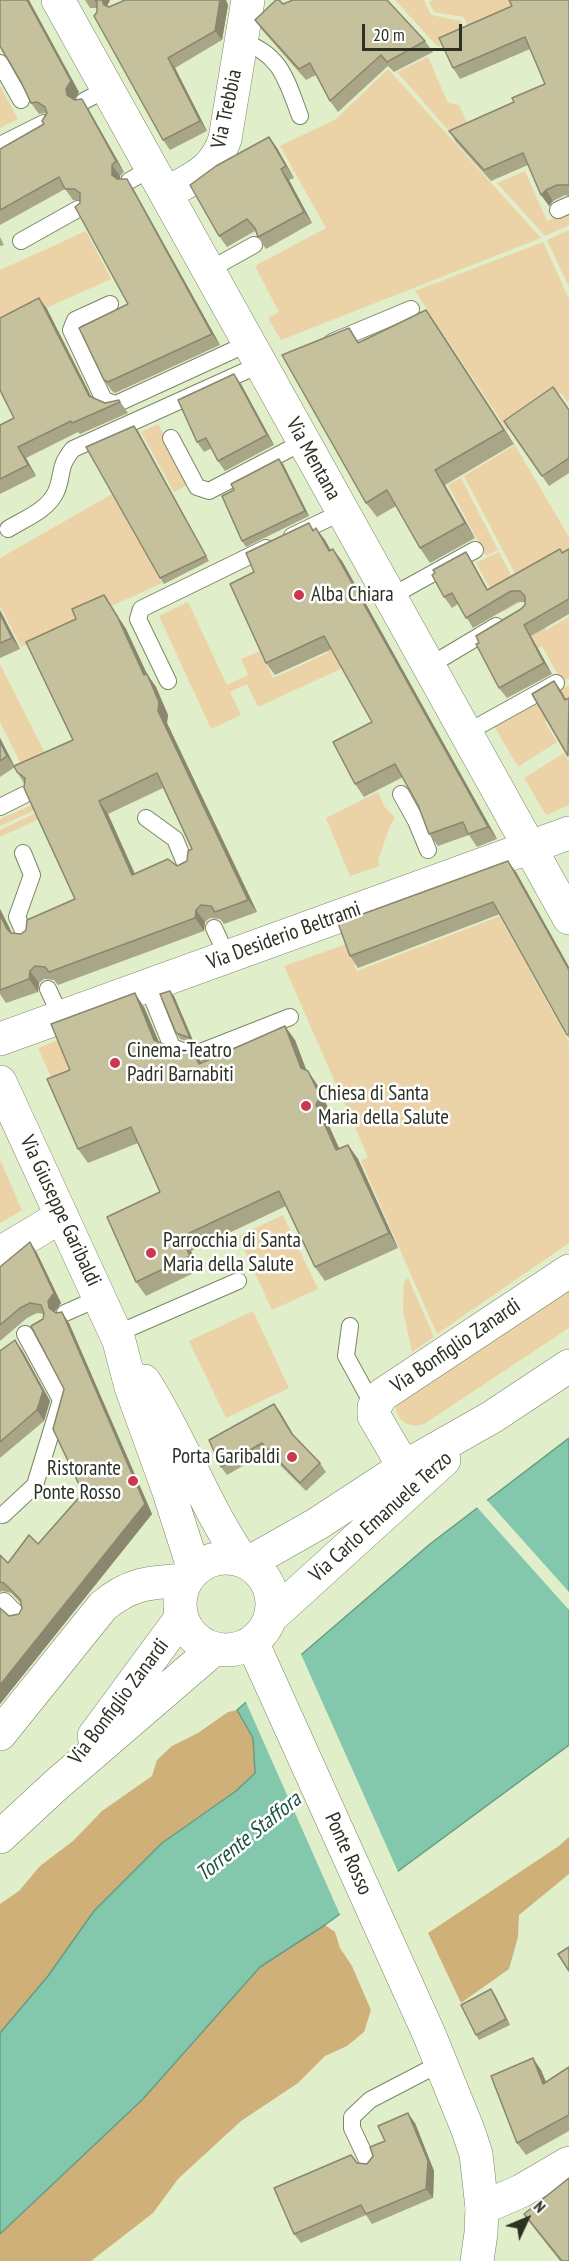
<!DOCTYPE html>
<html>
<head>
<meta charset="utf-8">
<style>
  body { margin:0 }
  #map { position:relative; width:569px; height:2261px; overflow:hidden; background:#e1eeca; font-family:"PT Sans Narrow",sans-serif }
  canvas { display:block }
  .north { position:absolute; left:497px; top:2189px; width:60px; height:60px; -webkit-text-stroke:4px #fff; paint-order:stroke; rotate:46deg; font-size:16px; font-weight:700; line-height:24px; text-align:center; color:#2c3123 }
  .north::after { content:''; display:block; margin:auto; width:21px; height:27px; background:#2c3123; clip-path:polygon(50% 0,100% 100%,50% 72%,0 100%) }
  .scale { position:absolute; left:362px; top:24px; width:100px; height:27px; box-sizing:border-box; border:3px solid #2c3123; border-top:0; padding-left:8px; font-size:18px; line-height:21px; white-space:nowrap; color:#2c3123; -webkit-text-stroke:4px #fff; paint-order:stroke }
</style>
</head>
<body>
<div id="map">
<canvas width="569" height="2261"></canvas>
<div class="north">N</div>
<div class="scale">20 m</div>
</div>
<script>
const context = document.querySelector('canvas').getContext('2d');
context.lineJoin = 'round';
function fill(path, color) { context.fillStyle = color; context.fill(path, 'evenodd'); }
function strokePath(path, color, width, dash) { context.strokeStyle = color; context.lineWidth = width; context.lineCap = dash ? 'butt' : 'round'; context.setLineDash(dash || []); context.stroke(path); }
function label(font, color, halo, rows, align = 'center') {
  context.font = font + ' "PT Sans Narrow",sans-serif'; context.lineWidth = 5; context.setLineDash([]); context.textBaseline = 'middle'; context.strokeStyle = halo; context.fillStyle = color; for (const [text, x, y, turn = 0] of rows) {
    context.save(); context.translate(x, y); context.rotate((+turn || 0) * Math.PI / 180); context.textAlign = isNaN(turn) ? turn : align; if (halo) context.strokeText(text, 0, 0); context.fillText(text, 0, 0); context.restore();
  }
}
fill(new Path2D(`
  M 395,0 L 424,0 L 431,15 L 461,21 L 467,35 L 438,47 Z
  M 432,0 L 509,0 L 515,14 L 470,33 L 464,17 L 434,12 L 429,2 Z
  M 428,57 L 448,103 L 459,105 L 471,132 L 456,139 L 397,72 Z
  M 388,69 L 541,238 L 281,340 L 268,318 L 279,312 L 255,266 L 326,228 L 280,146 L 336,119 Z
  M 0,86 L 18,119 L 0,128 Z
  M 525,171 L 547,221 L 569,212 L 569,225 L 545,236 L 497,183 Z
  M 569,230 L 569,287 L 547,240 Z
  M 86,231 L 111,279 L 4,327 L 0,318 L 0,270 Z
  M 543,242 L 569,299 L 569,400 L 567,402 L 561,393 L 507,430 L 415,291 Z
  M 158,424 L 191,483 L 174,492 L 141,432 Z
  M 515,445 L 569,537 L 569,553 L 520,583 L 464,476 Z
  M 461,478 L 498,550 L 486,556 L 448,485 Z
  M 112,494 L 162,583 L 21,647 L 0,606 L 0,558 Z
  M 499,552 L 524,600 L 503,612 L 476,563 Z
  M 188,602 L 227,685 L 248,675 L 241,659 L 260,651 L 273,678 L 328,653 L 316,627 L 388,647 L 258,707 L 247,684 L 230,692 L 241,715 L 211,729 L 159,616 Z
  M 537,616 L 546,630 L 569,617 L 569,678 L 562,682 L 542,646 L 538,648 L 525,623 Z
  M 0,664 L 48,759 L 24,770 L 0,722 Z
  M 569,685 L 569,709 L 545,722 L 557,742 L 518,767 L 494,726 Z
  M 564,753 L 569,762 L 569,805 L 546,815 L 524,778 Z
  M 378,792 L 384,806 L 395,818 L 390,826 L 378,860 L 380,866 L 350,876 L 326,818 Z
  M 32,805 L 35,810 L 0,826 L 0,819 Z
  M 36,813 L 39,819 L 0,837 L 0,830 Z
  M 500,916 L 569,1042 L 569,1243 L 437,1334 L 361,1161 L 368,1157 L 284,966 L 347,944 L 357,971 Z
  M 60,1039 L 79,1083 L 58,1092 L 38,1048 Z
  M 0,1160 L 22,1210 L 0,1223 Z
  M 283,1215 L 318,1289 L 272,1310 L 238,1236 Z
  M 408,1278 L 434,1337 L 412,1352 L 403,1311 L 404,1282 Z
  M 569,1279 L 569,1328 L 424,1424 C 408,1429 395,1420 396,1403 Z
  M 253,1311 L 289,1388 L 226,1418 L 189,1341 Z`), '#ecd2a7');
fill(new Path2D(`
  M 237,1710 L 253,1738 L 255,1772 L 48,1976 L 0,2033 L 0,1904 L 19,1891 L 40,1866 L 73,1841 L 102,1811 L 152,1776 L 157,1760 L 172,1746 L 198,1733 L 228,1712 Z
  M 569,1837 L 569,1874 L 519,1915 L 518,1937 L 509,1969 L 461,2003 L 428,1933 L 559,1846 Z
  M 325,1925 L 335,1932 L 340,1948 L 352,1966 L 371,2010 L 364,2032 L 347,2046 L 325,2056 L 298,2083 L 241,2121 L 178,2179 L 153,2213 L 91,2261 L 0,2261 L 0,2234 L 143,2099 L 260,1967 Z`), '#d0b079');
const water = new Path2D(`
  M 569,1438 L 569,1745 L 325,1925 L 260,1967 L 143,2099 L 0,2234 L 0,2033 L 48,1976 L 94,1911 L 162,1843 L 236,1791 L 255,1773 L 253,1738 L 237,1710 L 430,1544 Z`);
fill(water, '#83c8ac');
strokePath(water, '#699b83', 1.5);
fill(new Path2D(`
  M 485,1498 L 569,1592 L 569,1610 L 475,1505 Z
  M 300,1652 L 399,1874 L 341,1917 L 245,1700 Z`), '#e1eeca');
const lane = new Path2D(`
  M 241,41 C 281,54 286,79 300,116
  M 0,63 L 21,100
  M 84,101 L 108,88
  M 0,145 L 44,123
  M 129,181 L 153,167
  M 558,210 L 569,205
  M 21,241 L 78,209
  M 209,270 L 254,245
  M 110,304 L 75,320 L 71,330 L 104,400 L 116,404 L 249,343
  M 332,342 L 411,309
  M 171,438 L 197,487 L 209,491 L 303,442
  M 8,529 C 24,519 47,511 56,492 C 64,474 57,468 73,449 L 261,364
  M 292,536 L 342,512
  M 390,597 L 475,550
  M 429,666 L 496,626
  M 168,681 L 138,619 L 141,609 L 266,548
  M 466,733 L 556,683
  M 401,794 L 416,821 L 428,850
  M 0,807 L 24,795
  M 146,818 L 175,839 L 187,868
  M 23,853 L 32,875 L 17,917 L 26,937
  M 214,928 L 227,956
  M 147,985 L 172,1047 L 193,1055 L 290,1017
  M 48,989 L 61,1017
  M 65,1313 L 99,1298
  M 350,1326 L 346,1356 L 374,1407
  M 116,1334 L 238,1281
  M 3,1515 L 35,1485 L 61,1400 L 25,1334
  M 4,1601 L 19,1616
  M 369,2164 L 352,2128 L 352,2117 L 370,2100 L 441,2063`);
const street = new Path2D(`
  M 58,0 L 569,918
  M 167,193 C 195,177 214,171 225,139 L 248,0
  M 0,1039 L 569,833
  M 0,1082 L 119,1341 L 131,1387 L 168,1489 L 194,1570
  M 0,1253 L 62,1216
  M 144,1381 C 181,1438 203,1504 242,1560
  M 404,1467 L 374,1416 L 374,1407 L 382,1395 L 569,1271
  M 0,1734 L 103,1606 C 132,1582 149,1583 186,1580
  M 482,2208 L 521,2191 L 569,2163`);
const secondary = new Path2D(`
  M180 1604a46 46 0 1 1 92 0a46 46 0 1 1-92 0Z
  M 248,1563 L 317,1524 L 404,1467 L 492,1417 L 569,1366
  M 270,1618 L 444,1460
  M 252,1642 L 429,2034 L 468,2130 L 476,2154 L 482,2208 L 481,2233 L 477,2261
  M 94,1736 L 181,1618
  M 0,1837 L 56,1785 L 214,1649`);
strokePath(lane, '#7b8666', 18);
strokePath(street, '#7b8666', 34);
strokePath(secondary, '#7b8666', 34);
strokePath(lane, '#fff', 16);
strokePath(street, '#fff', 33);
strokePath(secondary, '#fff', 33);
fill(new Path2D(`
  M 85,0 L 110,0 L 107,6 L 109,7 L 125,0 L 226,0 L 228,5 L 222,40 L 175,68 L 207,131 L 170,150 L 163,140 L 97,12 L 97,8 L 90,8 Z
  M 569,0 L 569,196 L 565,195 L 553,201 L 549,206 L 528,165 L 491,181 L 456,142 L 449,131 L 514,102 L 545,84 L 530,49 L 460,79 L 453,68 L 512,6 Z
  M 283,4 L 425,41 L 433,52 L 394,72 L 388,66 L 338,112 L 330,101 L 316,75 L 306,80 L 262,30 L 255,20 Z
  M 79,92 L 74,100 L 89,110 L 124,172 L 120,176 L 120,179 L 127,179 L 134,190 L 220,345 L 115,393 L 112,391 L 104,380 L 128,304 L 80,203 L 80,200 L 73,200 L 65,189 L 0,225 L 0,149 L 44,124 L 46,113 L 45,113 L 39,114 L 31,103 Z
  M 269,137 L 277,148 L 294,178 L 289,180 L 312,223 L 266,249 L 258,237 L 255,231 L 227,247 L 219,236 Z
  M 0,237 L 4,245 L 0,246 Z
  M 39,298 L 47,309 L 92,398 L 105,403 L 119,400 L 128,413 L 80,434 L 78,432 L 26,458 L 36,476 L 0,494 L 0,425 L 14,418 Z
  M 426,310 L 514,444 L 445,485 L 475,538 L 430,563 L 420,548 L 396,506 L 377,517 L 366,503 L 359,342 Z
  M 241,384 L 274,445 L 225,471 L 218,461 L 212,448 L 204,452 L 197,442 Z
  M 569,409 L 569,473 L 549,486 L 504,421 Z
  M 138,431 L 209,561 L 164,584 L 160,578 Z
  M 283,464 L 309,516 L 246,547 L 242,541 Z
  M 309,523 L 314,530 L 316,528 L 330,550 L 342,561 L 497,839 L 477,847 L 469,835 L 438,846 L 429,834 L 418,805 L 403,777 L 364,797 L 355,784 L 372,722 L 332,649 L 275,675 L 266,663 Z
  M 569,549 L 569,614 L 531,636 L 552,674 L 507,698 L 499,688 L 479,643 L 521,609 L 525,605 L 525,602 L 518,602 L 473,628 L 458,604 L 452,608 L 444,597 L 466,552 L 473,563 L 488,590 Z
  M 104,595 L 126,629 L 147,674 L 156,687 L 168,715 L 167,723 L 257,912 L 224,924 L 220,919 L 210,918 L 205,922 L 204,931 L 58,985 L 54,980 L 44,979 L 39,983 L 38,992 L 6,1003 L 0,994 L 0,909 L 12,933 L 21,934 L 75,899 L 24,783 L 17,772 L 73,740 L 76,619 ZM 163,788 L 192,849 L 187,861 L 177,866 L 135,874 L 108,814 Z
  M 0,610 L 20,649 L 0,658 Z
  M 0,738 L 15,767 L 0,777 Z
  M 516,872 L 569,967 L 569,1038 L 500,914 L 358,968 L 350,956 Z
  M 174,996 L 194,1043 L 180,1039 L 176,1033 Z
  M 144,1007 L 159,1042 L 179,1051 L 192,1049 L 202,1063 L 295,1040 L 306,1071 L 308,1071 L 318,1086 L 329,1110 L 326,1119 L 339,1148 L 348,1145 L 358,1159 L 398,1248 L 325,1281 L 315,1267 L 286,1206 L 191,1251 L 200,1270 L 146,1296 L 136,1282 L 160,1192 L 138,1143 L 88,1163 L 78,1149 L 70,1070 Z
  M 30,1242 L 37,1253 L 61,1303 L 55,1312 L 69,1323 L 152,1514 L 0,1704 L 9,1616 L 19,1614 L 22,1608 L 21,1603 L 11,1593 L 2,1591 L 0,1592 L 0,1555 L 8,1563 L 38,1544 L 83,1493 L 64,1389 L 43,1319 L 44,1314 L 37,1313 L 27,1318 L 0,1341 L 0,1267 Z
  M 22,1350 L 50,1401 L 44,1421 L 0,1458 L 0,1351 Z
  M 280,1412 L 294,1437 L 320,1463 L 326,1472 L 306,1491 L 267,1452 L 227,1475 L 221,1467 Z
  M 491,1989 L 495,1995 L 510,2025 L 479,2040 L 476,2035 Z
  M 569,2067 L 569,2131 L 526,2155 L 517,2143 L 541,2070 L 546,2082 Z
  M 415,2123 L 434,2171 L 433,2198 L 372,2224 L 366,2215 L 301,2243 L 294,2234 L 357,2163 L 367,2164 L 385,2141 Z
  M 524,2214 L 569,2261 L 560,2261 L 534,2228 Z`), '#a9a687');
fill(new Path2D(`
  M 27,0 L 29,0 L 79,92 L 74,100 L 67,95 Z
  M 102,0 L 110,0 L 107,6 L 111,15 Z
  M 220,0 L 226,0 L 228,5 L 222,40 L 215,31 Z
  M 168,58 L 175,68 L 207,131 L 200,121 Z
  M 82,99 L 89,110 L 124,172 L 116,161 Z
  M 269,137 L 277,148 L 294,178 L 286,166 Z
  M 112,165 L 120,176 L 120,186 L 112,175 Z
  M 281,169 L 289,180 L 312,223 L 304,212 Z
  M 127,179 L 134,190 L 220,345 L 212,334 Z
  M 546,190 L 553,201 L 549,206 L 541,195 Z
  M 39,298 L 47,309 L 97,408 L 89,396 Z
  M 426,310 L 436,324 L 514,444 L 504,430 Z
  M 234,374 L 241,384 L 274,445 L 267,435 Z
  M 134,426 L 138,431 L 209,561 L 206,556 Z
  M 18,447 L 26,458 L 36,476 L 28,465 Z
  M 279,459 L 283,464 L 309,516 L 305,511 Z
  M 435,470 L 445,485 L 475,538 L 465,523 Z
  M 316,528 L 325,540 L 338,563 L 329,551 Z
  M 333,549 L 342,561 L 497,839 L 488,827 Z
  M 466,552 L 473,563 L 494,601 L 487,590 Z
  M 104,595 L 126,629 L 147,674 L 156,687 L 168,715 L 167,723 L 257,912 L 248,900 L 158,711 L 144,675 Z
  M 0,610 L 20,649 L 12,638 L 0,614 Z
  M 524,625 L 531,636 L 552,674 L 544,663 Z
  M 554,681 L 562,692 L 569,705 L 565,700 Z
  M 0,738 L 15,767 L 7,756 L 0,742 Z
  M 99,801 L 108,814 L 141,888 L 132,875 Z
  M 508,861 L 516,872 L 569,967 L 569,970 Z
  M 0,909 L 16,941 L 7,929 L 0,915 Z
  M 196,910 L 205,922 L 204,931 L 195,918 Z
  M 30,971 L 39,983 L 38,992 L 29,979 Z
  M 170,991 L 174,996 L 194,1043 L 190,1038 Z
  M 135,993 L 144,1007 L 164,1054 L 154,1040 Z
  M 285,1026 L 295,1040 L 311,1082 L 301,1068 Z
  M 192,1049 L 202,1063 L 199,1064 Z
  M 308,1071 L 318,1086 L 329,1110 L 326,1119 L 346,1164 L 336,1150 L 316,1105 Z
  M 348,1145 L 358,1159 L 398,1248 L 389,1233 Z
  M 181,1237 L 191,1251 L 200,1270 L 190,1256 Z
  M 30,1242 L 37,1253 L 61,1303 L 55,1311 L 56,1318 L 49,1308 Z
  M 62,1312 L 69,1323 L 152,1514 L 0,1704 L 0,1685 L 145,1504 Z
  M 15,1340 L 22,1350 L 50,1401 L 44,1421 L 37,1410 Z
  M 274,1404 L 280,1412 L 298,1443 L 292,1434 Z
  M 491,1989 L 495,1995 L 510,2025 L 506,2019 Z
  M 533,2058 L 541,2070 L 552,2096 L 543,2084 Z
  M 408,2113 L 415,2123 L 434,2171 L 433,2198 L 426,2189 Z`), '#8a876e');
const building = new Path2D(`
  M 0,0 L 27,0 L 71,81 L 66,89 L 67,95 L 75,100 L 82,99 L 116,161 L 112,165 L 112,175 L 117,179 L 127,179 L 212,334 L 108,382 L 104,380 L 79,328 L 128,304 L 75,207 L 80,203 L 80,193 L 75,189 L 65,189 L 59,177 L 0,210 L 0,149 L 44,124 L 42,121 L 47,113 L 45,107 L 37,102 L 31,103 L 22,84 L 0,46 Z
  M 95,0 L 102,0 L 104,5 L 109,7 L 125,0 L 220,0 L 215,31 L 168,58 L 200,121 L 163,140 L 94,16 L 97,12 L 97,2 Z
  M 276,0 L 279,0 L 283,4 L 293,0 L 387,0 L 425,41 L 387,62 L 381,55 L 330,101 L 310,63 L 299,69 L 255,20 Z
  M 509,0 L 569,0 L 569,185 L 557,185 L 546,190 L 541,195 L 523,153 L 484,170 L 449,131 L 514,102 L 512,98 L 545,84 L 525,37 L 453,68 L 439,38 L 512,6 Z
  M 269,137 L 286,166 L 281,169 L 304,212 L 258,237 L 255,228 L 247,219 L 219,236 L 190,185 L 216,166 Z
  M 39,298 L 89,396 L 105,403 L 119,400 L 120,402 L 72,423 L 71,421 L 18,447 L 28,465 L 0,479 L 0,425 L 14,418 L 0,390 L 0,318 Z
  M 426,310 L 504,430 L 435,470 L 465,523 L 420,548 L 387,490 L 366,503 L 282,355 L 349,328 L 358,343 Z
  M 234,374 L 267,435 L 218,461 L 206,438 L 197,442 L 178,400 Z
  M 553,387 L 569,410 L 569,458 L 542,476 L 504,421 Z
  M 134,426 L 206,556 L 160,578 L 86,447 Z
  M 279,459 L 305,511 L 242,541 L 222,496 L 234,490 L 231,484 Z
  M 309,523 L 313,531 L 316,528 L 329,551 L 333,549 L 488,827 L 468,834 L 463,822 L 429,834 L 418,805 L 395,764 L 355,784 L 333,742 L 372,722 L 324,636 L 266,663 L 230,584 L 254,572 L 246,553 Z
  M 560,549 L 562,553 L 569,549 L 569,599 L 524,625 L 544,663 L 499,688 L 476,644 L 479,643 L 476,636 L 521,609 L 525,605 L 525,596 L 520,591 L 511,591 L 466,618 L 452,593 L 444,597 L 432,575 L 435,573 L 433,570 L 466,552 L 487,590 Z
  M 104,595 L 117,616 L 144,675 L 147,674 L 159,702 L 158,711 L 248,900 L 215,912 L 211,906 L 201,905 L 196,910 L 195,918 L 49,972 L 45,967 L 35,966 L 30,971 L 29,979 L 0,990 L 0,915 L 7,929 L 11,933 L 21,934 L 26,930 L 27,920 L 75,899 L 24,788 L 25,778 L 17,772 L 14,766 L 73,740 L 26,642 L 76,619 L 72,609 ZM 157,773 L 192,849 L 188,851 L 187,861 L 177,866 L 168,859 L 132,875 L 99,801 Z
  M 0,614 L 12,638 L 0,643 Z
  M 554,681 L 565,700 L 569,698 L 568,756 L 532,694 Z
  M 0,742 L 7,756 L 0,761 Z
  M 508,861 L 569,970 L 569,1034 L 567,1035 L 493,902 L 350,956 L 338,923 Z
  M 170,991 L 190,1038 L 176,1033 L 160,994 Z
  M 135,993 L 154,1040 L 179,1051 L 192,1049 L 199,1064 L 285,1026 L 301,1068 L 308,1071 L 320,1096 L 316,1105 L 336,1150 L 348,1145 L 389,1233 L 315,1267 L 279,1191 L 181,1237 L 190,1256 L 136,1282 L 107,1217 L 160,1192 L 131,1127 L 78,1149 L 47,1079 L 70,1070 L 51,1024 Z
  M 30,1242 L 54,1293 L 48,1301 L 49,1308 L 56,1313 L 62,1312 L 145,1504 L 0,1685 L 0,1608 L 9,1616 L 19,1614 L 22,1608 L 20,1599 L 4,1583 L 0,1582 L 0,1555 L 8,1563 L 29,1535 L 38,1544 L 83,1493 L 53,1429 L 64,1389 L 31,1326 L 43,1319 L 44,1313 L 41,1305 L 30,1303 L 20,1308 L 0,1325 L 0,1267 Z
  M 15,1340 L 43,1391 L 37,1410 L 0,1442 L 0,1351 Z
  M 274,1404 L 292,1434 L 320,1463 L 300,1483 L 262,1443 L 221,1467 L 209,1440 Z
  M 569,1947 L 569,1971 L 558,1954 Z
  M 491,1989 L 506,2019 L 476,2035 L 461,2005 Z
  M 533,2058 L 543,2084 L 569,2067 L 569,2115 L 517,2143 L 491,2076 Z
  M 408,2113 L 428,2161 L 426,2189 L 366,2214 L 361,2205 L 294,2234 L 274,2188 L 351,2155 L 357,2163 L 367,2164 L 373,2156 L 370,2147 L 385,2141 L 378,2126 Z
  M 569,2178 L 569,2261 L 562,2261 L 524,2214 Z`);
fill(building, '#c5c19d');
strokePath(building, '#8a876e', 1.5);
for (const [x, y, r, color] of [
  [299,595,6,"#ca3950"],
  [115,1063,6,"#ca3950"],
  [306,1106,6,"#ca3950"],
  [151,1253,6,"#ca3950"],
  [292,1457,6,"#ca3950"],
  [133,1481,6,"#ca3950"]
]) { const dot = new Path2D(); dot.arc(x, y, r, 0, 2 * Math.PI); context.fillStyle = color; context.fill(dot); strokePath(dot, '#fff', 2); }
label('21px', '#2c3123', '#fff', [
  ["Via Trebbia",227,109,-78],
  ["Via Mentana",313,459,61],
  ["Via Desiderio Beltrami",284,936,-20],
  ["Via Giuseppe Garibaldi",60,1211,65],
  ["Via Bonfiglio Zanardi",456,1346,-34],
  ["Via Carlo Emanuele Terzo",381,1517,-42],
  ["Via Bonfiglio Zanardi",119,1702,-53],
  ["Ponte Rosso",348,1854,66]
]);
label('21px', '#2c3123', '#fff', [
  ["Alba Chiara",311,595],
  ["Cinema-Teatro",127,1051],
  ["Padri Barnabiti",127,1075],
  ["Chiesa di Santa",318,1094],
  ["Maria della Salute",318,1118],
  ["Parrocchia di Santa",163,1241],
  ["Maria della Salute",163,1265],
  ["Porta Garibaldi",280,1457,"right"],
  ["Ristorante",121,1469,"right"],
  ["Ponte Rosso",121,1493,"right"]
], 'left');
label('italic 22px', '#1b523f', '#fff', [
  ["Torrente Staffora",249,1837,-39]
]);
</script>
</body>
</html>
